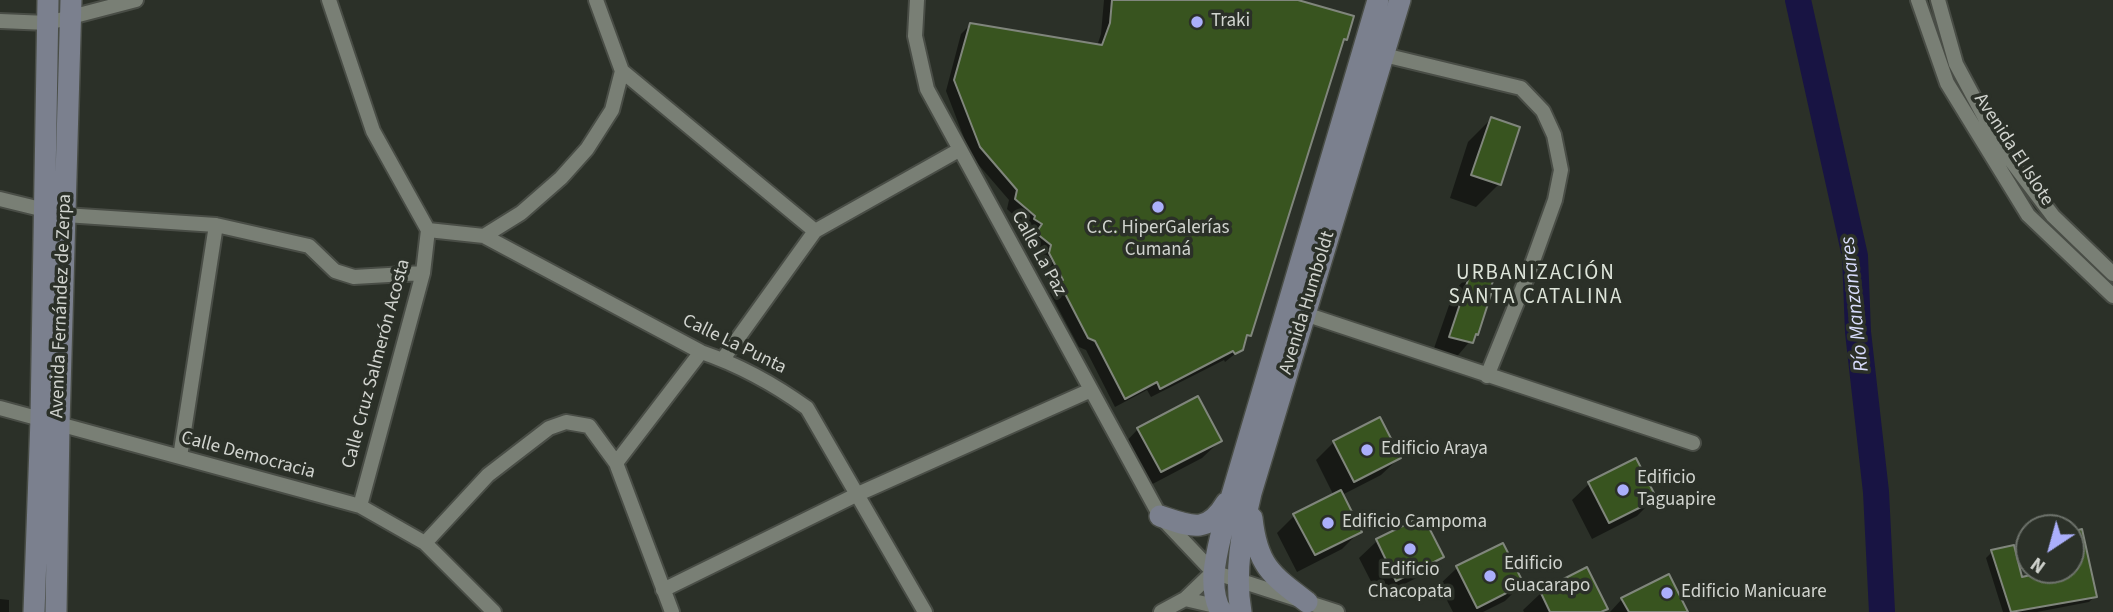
<!DOCTYPE html>
<html>
<head>
<meta charset="utf-8">
<style>
  body { margin:0 }
  #map { position:relative; width:2113px; height:612px; overflow:hidden; background:#2b3028; font-family:"Source Sans 3",sans-serif }
  canvas { display:block }
  .north { position:absolute; left:2015px; top:514px; width:70px; height:70px; box-sizing:border-box; background:#2b3028; border:2px solid #6d726b; border-radius:50%; rotate:216deg; font-size:19px; font-weight:700; line-height:28px; text-align:center; color:#d1d4cf }
  .north::after { content:''; display:block; margin:auto; width:24px; height:32px; background:#abaffb; clip-path:polygon(50% 0,100% 100%,50% 72%,0 100%) }
</style>
</head>
<body>
<div id="map">
<canvas width="2113" height="612"></canvas>
<div class="north">N</div>
</div>
<script>
const context = document.querySelector('canvas').getContext('2d');
context.lineJoin = 'round';
function fill(path, color) { context.fillStyle = color; context.fill(path, 'evenodd'); }
function strokePath(path, color, width, dash) { context.strokeStyle = color; context.lineWidth = width; context.lineCap = dash ? 'butt' : 'round'; context.setLineDash(dash || []); context.stroke(path); }
function label(font, color, halo, rows, align = 'center') {
  context.font = font + ' "Source Sans 3",sans-serif'; context.lineWidth = 7; context.setLineDash([]); context.textBaseline = 'middle'; context.strokeStyle = halo; context.fillStyle = color; for (const [text, x, y, turn = 0] of rows) {
    context.save(); context.translate(x, y); context.rotate((+turn || 0) * Math.PI / 180); context.textAlign = isNaN(turn) ? turn : align; if (halo) context.strokeText(text, 0, 0); context.fillText(text, 0, 0); context.restore();
  }
}
fill(new Path2D(`
  M 1104,0 L 1294,0 L 1352,18 L 1345,39 L 1340,44 L 1249,335 L 1244,341 L 1241,349 L 1225,362 L 1224,360 L 1151,397 L 1147,390 L 1115,407 L 1086,350 L 1079,347 L 1050,293 L 1054,289 L 1040,264 L 1043,255 L 1028,243 L 1034,234 L 1007,209 L 1009,200 L 971,156 L 946,91 L 961,34 L 970,25 L 1097,46 L 1101,34 Z
  M 1491,119 L 1499,184 L 1476,207 L 1450,198 L 1468,142 Z
  M 1471,273 L 1476,334 L 1454,360 L 1432,354 L 1454,291 Z
  M 1138,429 L 1220,441 L 1202,458 L 1143,489 L 1121,447 Z
  M 1334,442 L 1399,458 L 1381,475 L 1342,495 L 1360,531 L 1342,549 L 1297,572 L 1277,533 L 1294,516 L 1334,496 L 1316,460 Z
  M 1590,483 L 1655,498 L 1637,516 L 1592,539 L 1572,500 Z
  M 1422,518 L 1442,557 L 1424,574 L 1379,597 L 1359,558 L 1377,541 Z
  M 2071,534 L 2095,596 L 2089,602 L 2037,612 L 2003,612 L 1986,558 L 1992,552 L 2021,579 L 2071,570 Z
  M 1457,568 L 1522,584 L 1505,601 L 1483,612 L 1453,612 L 1439,585 Z
  M 1541,593 L 1606,608 L 1602,612 L 1524,612 L 1523,610 Z
  M 0,599 L 9,600 L 9,612 L 0,612 Z
  M 1622,599 L 1686,612 L 1610,612 Z`), '#0007');
strokePath(new Path2D(`
  M 1798,0 L 1855,256 L 1858,332 L 1876,492 L 1882,612`), '#181443', 26);
const building = new Path2D(`
  M 1112,0 L 1298,0 L 1354,16 L 1347,40 L 1344,39 L 1251,336 L 1247,335 L 1243,350 L 1235,354 L 1233,351 L 1160,389 L 1157,382 L 1125,399 L 1095,341 L 1088,338 L 1059,282 L 1063,280 L 1049,253 L 1051,245 L 1036,233 L 1042,224 L 1034,219 L 1035,216 L 1015,199 L 1017,190 L 980,147 L 954,80 L 970,23 L 1102,45 L 1110,23 Z
  M 1491,117 L 1520,127 L 1501,185 L 1471,175 Z
  M 1471,271 L 1493,281 L 1491,287 L 1493,288 L 1478,335 L 1476,334 L 1473,343 L 1449,337 Z
  M 1198,396 L 1222,441 L 1161,472 L 1137,428 Z
  M 1380,417 L 1401,458 L 1354,482 L 1333,441 Z
  M 1636,458 L 1657,499 L 1609,523 L 1588,482 Z
  M 1341,490 L 1362,532 L 1315,555 L 1293,514 Z
  M 1423,516 L 1444,557 L 1396,581 L 1376,539 Z
  M 2082,529 L 2097,597 L 2011,612 L 1991,550 L 2014,545 L 2022,577 L 2052,570 L 2071,570 L 2071,532 Z
  M 1503,543 L 1524,584 L 1477,608 L 1456,566 Z
  M 1587,567 L 1608,609 L 1601,612 L 1550,612 L 1540,591 Z
  M 1669,574 L 1688,612 L 1629,612 L 1621,598 Z`);
fill(building, '#38541f');
strokePath(building, '#80867c', 2);
const street = new Path2D(`
  M 329,0 L 373,131 L 428,230 L 423,273 L 360,506
  M 596,0 L 622,71 L 815,231
  M 917,0 L 915,36 L 927,89 L 1160,516 L 1213,572 L 1337,612
  M 1918,0 L 1947,83 L 2028,215 L 2113,296
  M 1938,0 L 1956,64 L 2000,146 L 2053,216 L 2113,274
  M 0,21 L 48,23 L 136,0
  M 1384,55 L 1521,88 L 1543,111 L 1554,135 L 1561,170 L 1555,200 L 1528,275 L 1487,376
  M 0,199 L 65,215 L 216,225 L 309,246 L 335,271 L 354,277 L 423,273
  M 428,230 L 484,236 L 701,352 C 739,365 774,384 807,408 L 925,612
  M 484,236 L 521,213 L 561,178 L 587,149 L 612,110 L 622,71
  M 1299,312 L 1693,443
  M 723,359 L 815,231 L 959,150
  M 0,408 L 360,506 L 425,543 L 494,612
  M 180,457 L 216,225
  M 616,463 L 701,352
  M 425,543 L 488,475 L 549,428 L 566,422 L 589,426 L 616,463 L 672,612
  M 663,590 L 858,494 L 1091,390
  M 1185,599 L 1224,608
  M 1161,612 L 1185,599 L 1213,572`);
const secondary = new Path2D(`
  M 1160,516 C 1190,526 1207,535 1226,503
  M 1252,518 C 1257,565 1271,575 1307,602
  M 34,612 L 41,419 L 48,0
  M 56,612 L 59,425 L 71,0
  M 1221,612 C 1206,584 1218,550 1224,522 L 1378,0
  M 1241,612 C 1234,573 1242,531 1251,493 L 1400,0`);
strokePath(street, '#494d46', 18);
strokePath(secondary, '#494d46', 24);
strokePath(street, '#797f75', 14);
strokePath(secondary, '#7b808e', 21);
for (const [x, y, r, color] of [
  [1197,22,7,"#abaffb"],
  [1158,207,7,"#abaffb"],
  [1367,450,7,"#abaffb"],
  [1623,490,7,"#abaffb"],
  [1328,523,7,"#abaffb"],
  [1410,549,7,"#abaffb"],
  [1490,576,7,"#abaffb"],
  [1667,593,7,"#abaffb"]
]) { const dot = new Path2D(); dot.arc(x, y, r, 0, 2 * Math.PI); context.fillStyle = color; context.fill(dot); strokePath(dot, '#2b3028', 2.5); }
label('19px', '#d1d4cf', '#2b3028', [
  ["Traki",1211,22],
  ["C.C. HiperGalerías",1158,229,"center"],
  ["Cumaná",1158,251,"center"],
  ["Edificio Araya",1381,450],
  ["Edificio",1637,479],
  ["Taguapire",1637,501],
  ["Edificio Campoma",1342,523],
  ["Edificio",1504,565],
  ["Guacarapo",1504,587],
  ["Edificio",1410,571,"center"],
  ["Chacopata",1410,593,"center"],
  ["Edificio Manicuare",1681,593]
], 'left');
label('19px', '#d1d4cf', '#2b3028', [
  ["Avenida El Islote",2013,150,57],
  ["Calle La Paz",1038,254,61],
  ["Avenida Humboldt",1308,303,-73],
  ["Avenida Fernández de Zerpa",62,306,-88],
  ["Calle La Punta",734,345,26],
  ["Calle Cruz Salmerón Acosta",377,364,-75],
  ["Calle Democracia",248,456,15]
]);
context.letterSpacing = '2px';
label('21px', '#dee5da', '#2b3028', [
  ["URBANIZACIÓN",1536,274],
  ["SANTA CATALINA",1536,298]
]);
context.letterSpacing = '0px';
label('italic 21px', '#d8dcfd', '#2b3028', [
  ["Río Manzanares",1856,304,-96]
]);
</script>
</body>
</html>
